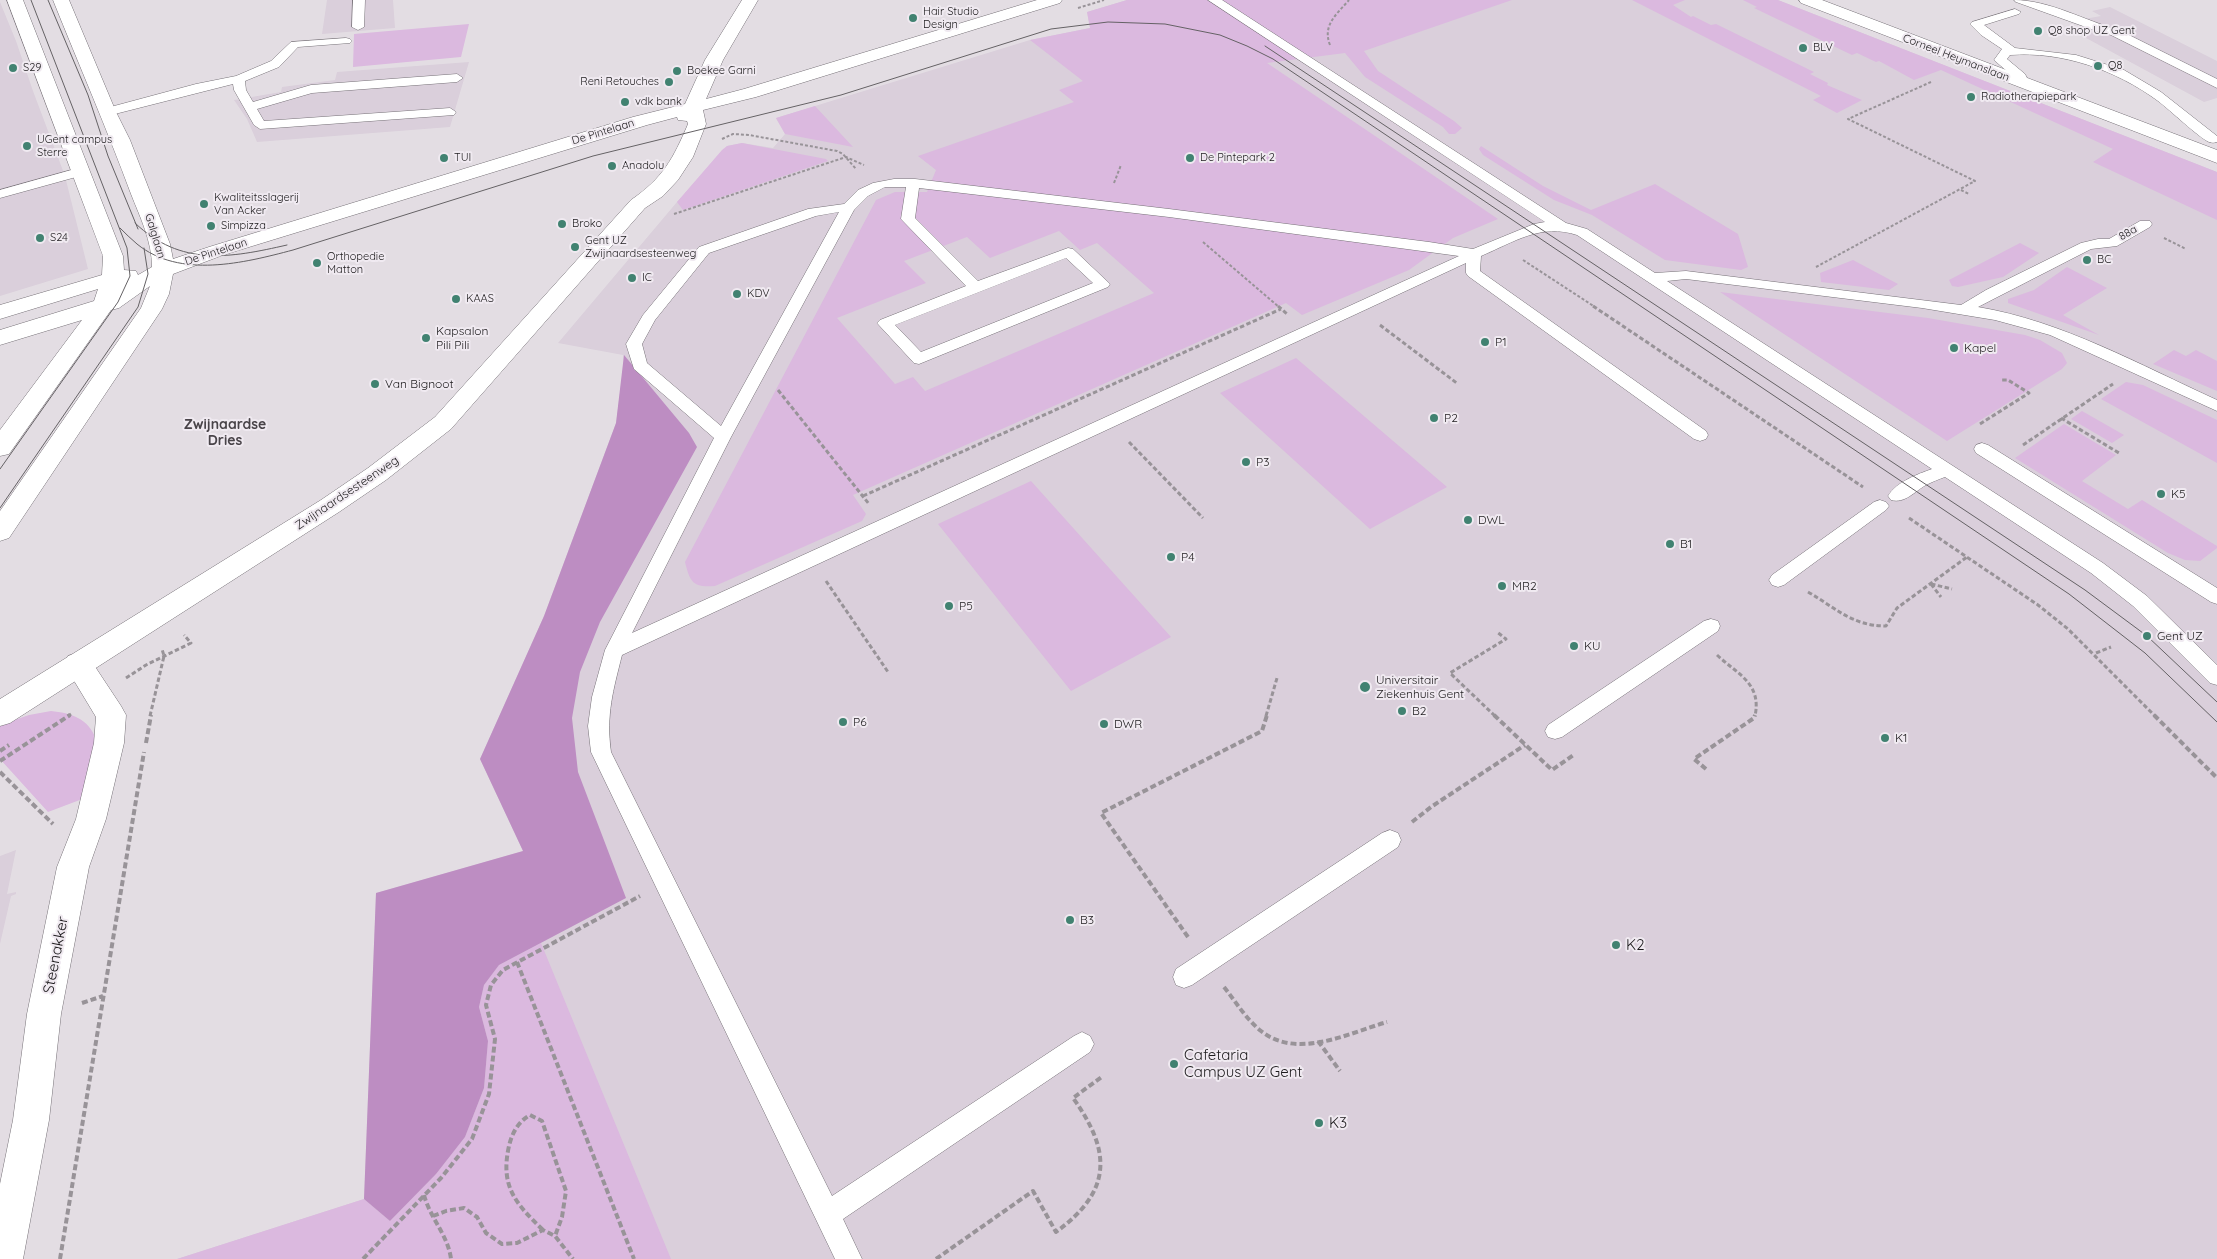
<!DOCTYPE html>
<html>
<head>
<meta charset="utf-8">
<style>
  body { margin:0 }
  canvas { display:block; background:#e3dde3 }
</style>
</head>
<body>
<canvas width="2217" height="1259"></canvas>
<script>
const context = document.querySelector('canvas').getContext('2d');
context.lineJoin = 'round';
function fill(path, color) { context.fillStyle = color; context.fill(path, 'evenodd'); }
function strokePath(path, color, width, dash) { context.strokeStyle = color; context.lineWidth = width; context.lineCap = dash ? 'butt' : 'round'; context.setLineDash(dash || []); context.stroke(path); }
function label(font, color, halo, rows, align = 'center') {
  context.font = font + ' Quicksand,sans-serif'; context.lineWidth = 4; context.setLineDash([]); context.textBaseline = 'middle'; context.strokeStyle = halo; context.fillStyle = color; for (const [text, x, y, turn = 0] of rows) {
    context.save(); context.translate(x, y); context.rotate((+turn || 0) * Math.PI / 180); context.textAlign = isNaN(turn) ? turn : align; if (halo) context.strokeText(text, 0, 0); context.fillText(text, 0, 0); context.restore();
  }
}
fill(new Path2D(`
  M 327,0 L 393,0 L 395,28 L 322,34 Z
  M 1127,0 L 1778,0 L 2217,172 L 2217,1259 L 177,1259 L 364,1199 L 376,893 L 523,851 L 480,759 L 544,616 L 616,423 L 624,364 L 623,355 L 558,343 L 677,202 L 727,146 L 742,143 L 773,148 L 785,134 L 776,118 L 1030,40 L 1090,28 L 1087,12 Z
  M 0,2 L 16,41 L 33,91 L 65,176 L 88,269 L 0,296 Z
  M 2110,7 L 2217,61 L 2217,98 L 2204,102 L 2075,32 L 2089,28 L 2084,19 L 2101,16 L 2092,11 Z
  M 469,62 L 450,127 L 257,142 L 247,119 L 234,100 L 281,92 L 282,87 L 335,80 L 337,72 Z
  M 16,850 L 7,894 L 16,892 L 16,894 L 11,896 L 0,944 L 0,856 Z`), '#dacfdb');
fill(new Path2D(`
  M 1127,0 L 1512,0 L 1364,51 L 1378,71 L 1454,121 L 1462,128 L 1455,134 L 1449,134 L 1443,127 L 1365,77 L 1345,53 L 1267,63 L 1498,219 L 1453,238 L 1409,270 L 1302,315 L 1286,303 L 853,495 L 866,514 L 862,521 L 715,586 C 693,588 690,582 685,562 L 876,200 L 895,192 L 927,192 L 936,170 L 918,156 L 1074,102 L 1059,90 L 1083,81 L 1030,40 L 1090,28 L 1087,12 ZM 1059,231 L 1080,250 L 1097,243 L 1154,293 L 925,391 L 913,377 L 895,384 L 837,318 L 926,283 L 904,261 L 967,237 L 990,258 Z
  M 1632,0 L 1685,0 L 1673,5 L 1691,17 L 1693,16 L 1711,25 L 1716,24 L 1814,72 L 1810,74 L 1828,83 L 1827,85 L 1862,100 L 1837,113 L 1813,100 L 1821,96 Z
  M 1743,0 L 1778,0 L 2217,172 L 2217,220 L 2093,162 L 2113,149 L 1941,70 L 1914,80 L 1879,61 L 1876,62 L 1857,53 L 1852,55 L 1754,8 L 1757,7 Z
  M 469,24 L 461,57 L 353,67 L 354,34 Z
  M 815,106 L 853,147 L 785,134 L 776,118 Z
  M 742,143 L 826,159 L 828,161 L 683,210 L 677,202 L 722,150 L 727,146 Z
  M 1481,146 L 1543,186 L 1591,210 L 1655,184 L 1738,234 L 1748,267 L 1741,270 L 1665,260 L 1592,215 L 1554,200 L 1483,155 L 1479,149 Z
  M 2020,243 L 2039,253 L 2003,277 L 1958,287 L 1952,286 L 1949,280 Z
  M 1853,260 L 1898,284 L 1889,290 L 1821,282 L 1820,273 Z
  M 2067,267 L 2107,288 L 2063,315 L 2099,335 L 2008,303 L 2008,299 L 2034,290 Z
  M 1720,292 L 1928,318 L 2025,335 L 2040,340 L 2062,353 L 2067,363 L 2062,369 L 1947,441 Z
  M 2174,350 L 2186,356 L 2196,350 L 2217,361 L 2217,391 L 2153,364 Z
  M 1296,358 L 1447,487 L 1370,529 L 1220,393 Z
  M 2126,382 L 2143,385 L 2217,420 L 2217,463 L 2101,399 Z
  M 2082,411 L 2124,435 L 2112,443 L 2071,419 Z
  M 2064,424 L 2116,455 L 2082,481 L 2128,509 L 2142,500 L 2217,546 L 2217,548 L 2200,561 L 2185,560 L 2168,553 L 2015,458 Z
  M 1031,481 L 1171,637 L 1071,691 L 938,524 Z
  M 51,711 C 71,713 88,718 96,739 L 85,798 L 48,812 L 0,759 L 0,725 L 29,715 Z
  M 541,943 L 671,1259 L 177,1259 L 364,1199 L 390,1221 L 436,1174 L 465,1137 L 484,1088 L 488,1041 L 479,1007 L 484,985 L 499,965 Z`), '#dbb9df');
fill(new Path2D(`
  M 624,355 L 689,433 L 697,447 L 600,622 L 580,672 L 572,718 L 578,772 L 626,898 L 499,965 L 484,985 L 479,1007 L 488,1041 L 484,1088 L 465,1137 L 436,1174 L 390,1221 L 364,1199 L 376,893 L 523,851 L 480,759 L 544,616 L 616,423 Z`), '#bd8dc2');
const lane = new Path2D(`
  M 353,0 L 365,0 L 364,27 L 358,30 L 352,27 Z
  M 1208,0 L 1222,0 L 1566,223 L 1587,229 L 1655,273 L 1686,271 L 1961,305 L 1986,290 L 2081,243 L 2098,239 L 2109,239 L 2140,221 L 2150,221 L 2152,224 L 2150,227 L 2117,246 L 2091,249 L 1978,307 C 2062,321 2140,365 2217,400 L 2217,411 L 2050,335 L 1995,320 L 1922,308 L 1686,279 L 1667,281 L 2103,563 L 2147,596 L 2217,665 L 2217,685 L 2210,683 L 2133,606 L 2091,573 L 1945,477 C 1939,479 1932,482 1926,485 C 1915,491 1905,504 1891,500 L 1888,496 C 1896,482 1918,474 1932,469 L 1577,235 C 1541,223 1514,242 1481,256 L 1480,271 L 1706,431 L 1708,435 L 1706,439 L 1700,441 L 1694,439 L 1468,276 L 1466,273 L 1466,263 L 622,655 C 613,691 606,714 611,752 L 832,1196 L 1074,1036 L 1082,1032 L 1090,1036 L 1094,1044 L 1090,1052 L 843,1219 L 862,1259 L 835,1259 L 591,752 L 588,726 L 592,697 L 605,650 L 714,438 L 634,369 L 626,344 L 643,315 L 699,247 L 808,209 L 844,204 L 858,190 L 873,183 L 894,179 L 915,179 L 1169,209 L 1429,242 L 1473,249 L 1534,224 L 1545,222 ZM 885,187 L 906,187 L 901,219 L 966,286 L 880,320 L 877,323 L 914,363 L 919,364 L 1108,287 L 1110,284 L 1073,249 L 1068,248 L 978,281 L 915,218 L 919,188 L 1169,217 L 1459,256 L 632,633 L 731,437 L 854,210 L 868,196 ZM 839,212 L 721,426 L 647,363 L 642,344 L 655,320 L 709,253 L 816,216 ZM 1066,258 L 1093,283 L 921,352 L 895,325 Z
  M 2014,0 C 2050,0 2085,21 2119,30 L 2217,79 L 2217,88 L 2111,35 L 2094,30 L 2016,2 Z
  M 2015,9 L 2021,12 L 2019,14 L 1984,25 L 2015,48 L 2076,55 L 2124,70 L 2161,92 L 2217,136 L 2217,142 C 2213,143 2213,143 2209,142 C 2198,137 2170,110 2158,101 C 2116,70 2062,51 2010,55 L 2007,59 L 2025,74 L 2030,84 L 2028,87 L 2020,87 L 2016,79 L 1994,60 L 2002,49 L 1981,35 L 1970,24 L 1972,22 Z
  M 346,38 L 350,39 L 352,41 L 350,43 L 298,47 L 279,67 L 245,81 L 246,90 L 253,102 L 311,85 L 457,74 L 463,78 L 457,82 L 312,93 L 257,109 L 264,121 L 450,108 L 456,112 L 454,115 L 260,129 L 254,125 L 234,90 L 233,84 L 107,116 L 101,112 L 103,109 L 196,84 L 236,76 L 271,61 L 291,42 Z
  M 82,167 L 87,168 L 89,171 L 87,174 L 0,198 L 0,190 Z
  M 1982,443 L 1988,445 L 2217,588 L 2217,604 L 2211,602 L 1976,453 L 1974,449 L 1976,445 Z
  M 1880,500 L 1886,502 L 1889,506 L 1886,510 L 1784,585 L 1778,587 L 1772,585 L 1769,580 L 1772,575 L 1874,502 Z
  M 1711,619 L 1718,621 L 1720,626 L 1718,631 L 1562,737 L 1555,739 L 1548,737 L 1545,731 L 1548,725 L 1704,621 Z
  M 1390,830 L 1398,833 L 1401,840 L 1398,847 L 1192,985 L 1184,988 L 1176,985 L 1173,977 L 1176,969 L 1382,833 Z`);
const street = new Path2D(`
  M 78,653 L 88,656 L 121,706 L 126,715 L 124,743 L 106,819 L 89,867 L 61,1014 L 49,1120 L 23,1259 L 0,1259 L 0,1184 L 13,1120 L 27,1014 L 57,867 L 76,819 L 94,743 L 96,717 L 64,664 L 68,656 Z`);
const secondary = new Path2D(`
  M 7,0 L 23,0 L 123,256 L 124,270 L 136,271 L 138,275 L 152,267 C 152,241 140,217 131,194 C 107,129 79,65 53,0 L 69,0 L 116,112 L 130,140 L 170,244 L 173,259 L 209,247 L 633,117 L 685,104 L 705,60 L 742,0 L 758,0 L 723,60 L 706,99 L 744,89 L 1037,0 L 1062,0 L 1060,3 L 756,97 L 703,110 L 706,124 L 693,157 L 678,180 L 663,196 L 645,208 L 451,429 L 386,480 L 339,512 L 10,723 L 0,726 L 0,699 L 321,500 L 368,468 L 435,417 L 631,200 C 663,178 673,159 688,124 L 687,121 L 678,120 L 677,117 L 647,125 L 223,255 L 173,274 L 169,294 L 162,309 L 9,538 L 0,541 L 0,511 L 141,308 L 150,286 L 119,308 L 111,310 L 9,454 L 0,456 L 0,430 L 82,320 L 0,345 L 0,330 L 94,301 L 98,289 L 0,319 L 0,305 L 102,275 L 103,256 Z
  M 1799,0 L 1822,0 L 2217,150 L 2217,163 L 1801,3 Z`);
strokePath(lane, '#777278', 1);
strokePath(street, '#777278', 1);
strokePath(secondary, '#777278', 1);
strokePath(new Path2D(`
  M 1078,8 L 1104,0
  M 1330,45 C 1322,25 1337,14 1349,0
  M 722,139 L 733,134 L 749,135 L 837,151 L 843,154 L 856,169
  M 1114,183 L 1121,165
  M 1961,190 L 1969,194
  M 674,214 L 846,157 L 864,165
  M 2164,238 L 2186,249
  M 1203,242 L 1279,307
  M 1523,260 L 1595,307
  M 1816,267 L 1975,181 L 1848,119 L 1931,82`), '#989398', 2, [3, 2]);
strokePath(new Path2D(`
  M 1278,306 L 1287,314
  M 1593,306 L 1863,487
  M 1380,325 L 1458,384
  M 778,390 L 869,504
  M 2061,418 L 2119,453
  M 1980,424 L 2029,393 L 2008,380 L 2001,380
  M 1129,442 L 1203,518
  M 2023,445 L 2113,384
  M 863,496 L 1281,309
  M 1909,518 L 2038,605 L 2068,629 L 2155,716
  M 826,581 L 888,672
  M 1931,584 L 1952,589
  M 1931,584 L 1941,597
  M 1808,592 C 1836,608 1852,626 1886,626 L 1897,608 L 1967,557
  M 2096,653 L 2111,647
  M 1717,655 C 1737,674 1762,683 1755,716
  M 126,678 L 146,665 L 191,643 L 184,635
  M 68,716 L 71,714
  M 150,716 L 164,656 L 162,649
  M 1266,716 L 1277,678
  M 1495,716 L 1450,673 L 1506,639 L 1497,632`), '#989398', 3, [4.5, 2.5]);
strokePath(new Path2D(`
  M 1494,715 L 1552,770 L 1575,754
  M 2154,715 L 2217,778
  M 146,743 L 151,715
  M 0,751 L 9,745
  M 0,761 L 70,715
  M 1706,769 L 1694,759 L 1754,718 L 1755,715
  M 0,772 L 53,824
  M 1412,822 L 1431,807 L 1525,745
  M 1188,937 L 1101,813 L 1262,731 L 1267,715
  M 517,962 L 634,1259
  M 1224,987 C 1236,1002 1246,1019 1261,1031 C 1297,1060 1349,1033 1387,1022
  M 82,1003 L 103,996
  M 1318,1041 L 1340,1071
  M 424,1195 C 430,1218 448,1235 451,1259
  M 433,1216 L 446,1211 L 464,1208 L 477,1217 L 486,1233 L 502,1244 L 517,1243 L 543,1230 L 555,1236 L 573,1259
  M 543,1230 C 515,1203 500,1186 509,1146 C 512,1133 518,1122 530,1115 L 542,1121 L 566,1191 L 562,1217 L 555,1236
  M 60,1259 L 144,752
  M 363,1259 L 441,1178 L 472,1139 L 489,1094 L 495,1039 L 486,1005 L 491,985 L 503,970 L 640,896
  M 936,1259 L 1033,1191 L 1056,1232 C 1112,1191 1112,1152 1073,1098 L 1103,1076`), '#989398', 4, [6, 3]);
fill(lane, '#fff');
fill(street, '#fff');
fill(secondary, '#fff');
strokePath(new Path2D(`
  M 48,0 L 88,95 L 108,156 L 138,229
  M 1265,46 L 2085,590 L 2147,636 L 2217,702
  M 135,223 C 181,267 230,258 287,245
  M 120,228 C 125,233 131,239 137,244 C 180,279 244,263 293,250 L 593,156 L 841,95 L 1051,29 L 1108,22 L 1165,24 L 1220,35 L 1247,46 L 1273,59 L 2069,594 L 2145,653 L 2217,722
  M 0,469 L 118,302 L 130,276 L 127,248 L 31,0
  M 0,508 L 138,307 L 148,274 L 144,248`), '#656265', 1);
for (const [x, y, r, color] of [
  [913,18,5,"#418271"],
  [2038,31,5,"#418271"],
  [1803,48,5,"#418271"],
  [2098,66,5,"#418271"],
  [13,68,5,"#418271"],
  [677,71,5,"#418271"],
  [669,82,5,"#418271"],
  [1971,97,5,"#418271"],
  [625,102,5,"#418271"],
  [27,146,5,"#418271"],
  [444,158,5,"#418271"],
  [1190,158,5,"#418271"],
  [612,166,5,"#418271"],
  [204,204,5,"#418271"],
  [562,224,5,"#418271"],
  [211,226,5,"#418271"],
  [40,238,5,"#418271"],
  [575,247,5,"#418271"],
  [2087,260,5,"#418271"],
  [317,263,5,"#418271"],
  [632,278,5,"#418271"],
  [737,294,5,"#418271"],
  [456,299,5,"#418271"],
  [426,338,5,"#418271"],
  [1485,342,5,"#418271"],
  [1954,348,5,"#418271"],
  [375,384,5,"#418271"],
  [1434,418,5,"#418271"],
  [1246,462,5,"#418271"],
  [2161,494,5,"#418271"],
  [1468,520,5,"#418271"],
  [1670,544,5,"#418271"],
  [1171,557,5,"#418271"],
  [1502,586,5,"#418271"],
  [949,606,5,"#418271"],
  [2147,636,5,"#418271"],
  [1574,646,5,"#418271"],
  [1365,687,6,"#418271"],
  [1402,711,5,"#418271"],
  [843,722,5,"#418271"],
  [1104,724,5,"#418271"],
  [1885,738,5,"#418271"],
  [1070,920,5,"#418271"],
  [1616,945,5,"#418271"],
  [1174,1064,5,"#418271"],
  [1319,1123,5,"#418271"]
]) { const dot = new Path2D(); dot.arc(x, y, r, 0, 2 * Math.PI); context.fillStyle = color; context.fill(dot); strokePath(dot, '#f0eaf1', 2); }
label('11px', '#1d1b1d', '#f0eaf1', [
  ["Hair Studio",923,12],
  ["Design",923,25],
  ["Q8 shop UZ Gent",2048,31],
  ["BLV",1813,48],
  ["Q8",2108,66],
  ["S29",23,68],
  ["Boekee Garni",687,71],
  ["Reni Retouches",659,82,"right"],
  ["Radiotherapiepark",1981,97],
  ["vdk bank",635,102],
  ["UGent campus",37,140],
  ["Sterre",37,153],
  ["TUI",454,158],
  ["De Pintepark 2",1200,158],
  ["Anadolu",622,166],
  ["Kwaliteitsslagerij",214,198],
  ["Van Acker",214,211],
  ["Broko",572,224],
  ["Simpizza",221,226],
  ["S24",50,238],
  ["Gent UZ",585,241],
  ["Zwijnaardsesteenweg",585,254],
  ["Orthopedie",327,257],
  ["Matton",327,270],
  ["BC",2097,260],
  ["IC",642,278],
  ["KDV",747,294],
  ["KAAS",466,299]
], 'left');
label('11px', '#1d1b1d', '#f0eaf1', [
  ["Corneel Heymanslaan",1956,58,21],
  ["De Pintelaan",603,132,-17],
  ["88a",2128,233,-30],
  ["Galglaan",155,236,73],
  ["De Pintelaan",216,252,-18]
]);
label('12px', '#1d1b1d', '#f0eaf1', [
  ["Kapsalon",436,331],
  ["Pili Pili",436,345],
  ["P1",1495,342],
  ["Kapel",1964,348],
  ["Van Bignoot",385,384],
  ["P2",1444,418],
  ["P3",1256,462],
  ["K5",2171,494],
  ["DWL",1478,520],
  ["B1",1680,544],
  ["P4",1181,557],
  ["MR2",1512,586],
  ["P5",959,606],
  ["Gent UZ",2157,636],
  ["KU",1584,646],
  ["Universitair",1376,680],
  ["Ziekenhuis Gent",1376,694],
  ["B2",1412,711],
  ["P6",853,722],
  ["DWR",1114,724],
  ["K1",1895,738],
  ["B3",1080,920]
], 'left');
label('12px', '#1d1b1d', '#f0eaf1', [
  ["Zwijnaardsesteenweg",347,493,-34]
]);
label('bold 14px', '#494449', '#f0eaf1', [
  ["Zwijnaardse",225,425],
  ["Dries",225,441]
]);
label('15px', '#1d1b1d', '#f0eaf1', [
  ["K2",1626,945],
  ["Cafetaria",1184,1055],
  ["Campus UZ Gent",1184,1072],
  ["K3",1329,1123]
], 'left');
label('15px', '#1d1b1d', '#f0eaf1', [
  ["Steenakker",56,955,-79]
]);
</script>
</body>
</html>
